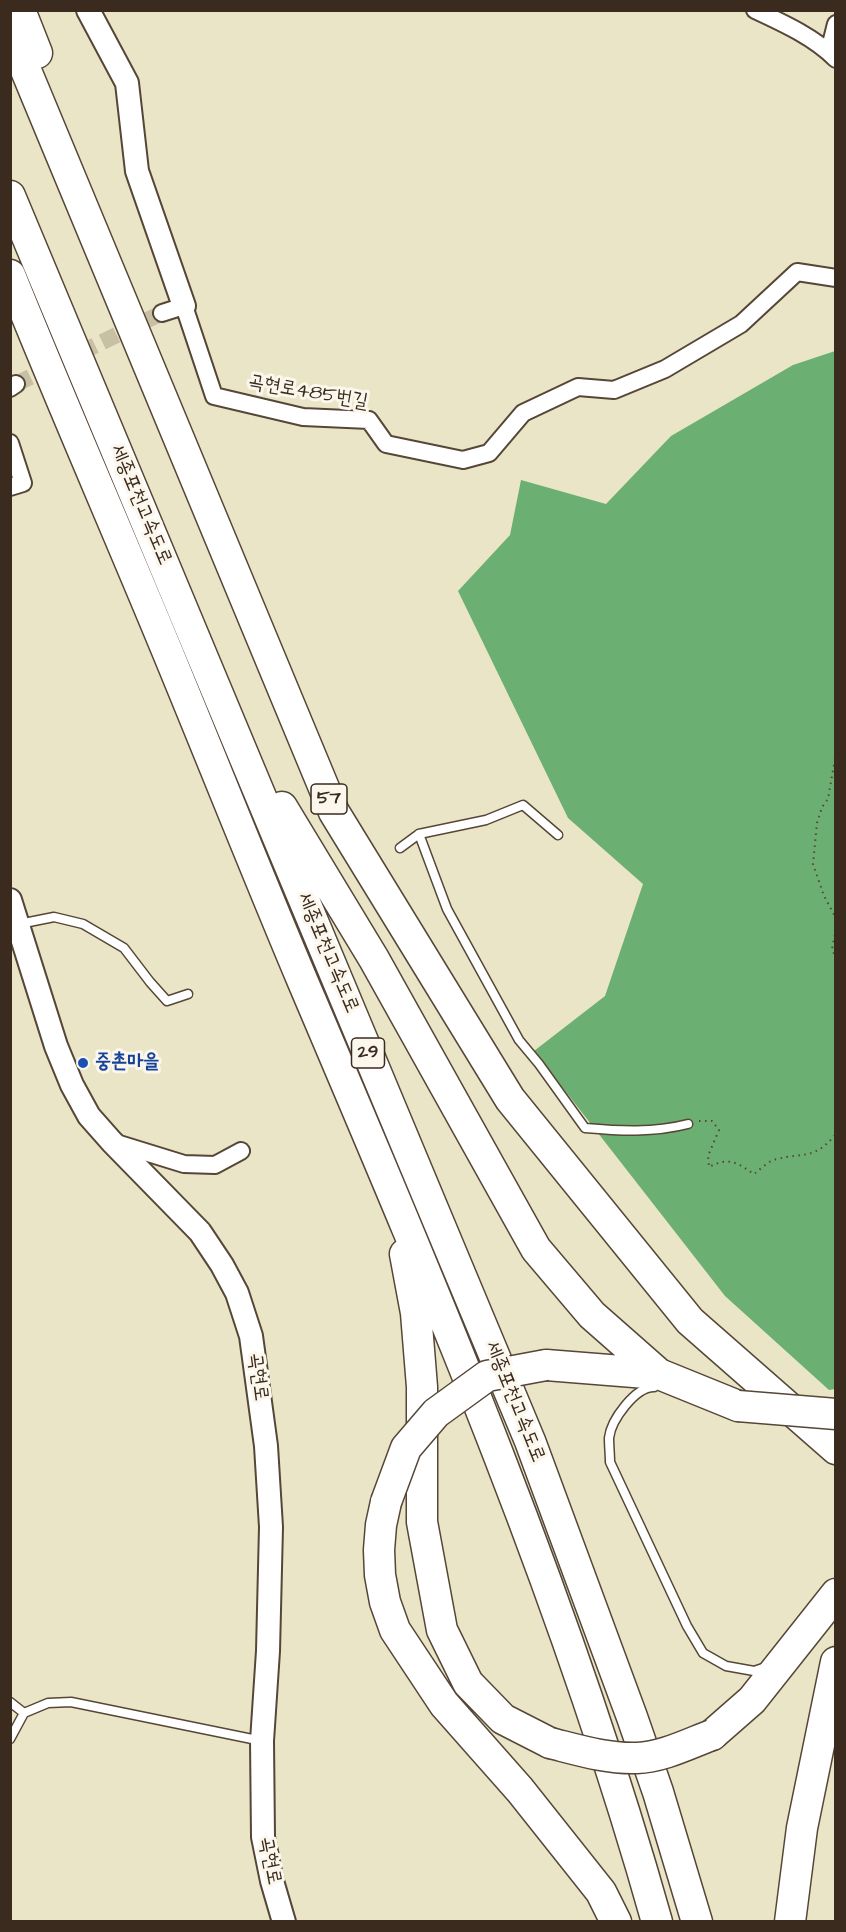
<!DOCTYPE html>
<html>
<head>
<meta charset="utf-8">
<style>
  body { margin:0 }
  #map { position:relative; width:846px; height:1932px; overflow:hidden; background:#eae5c6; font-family:"Architects Daughter",sans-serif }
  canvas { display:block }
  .frame { position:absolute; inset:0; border:12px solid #3b2a1e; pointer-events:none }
</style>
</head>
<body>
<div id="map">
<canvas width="846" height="1932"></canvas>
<div class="frame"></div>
</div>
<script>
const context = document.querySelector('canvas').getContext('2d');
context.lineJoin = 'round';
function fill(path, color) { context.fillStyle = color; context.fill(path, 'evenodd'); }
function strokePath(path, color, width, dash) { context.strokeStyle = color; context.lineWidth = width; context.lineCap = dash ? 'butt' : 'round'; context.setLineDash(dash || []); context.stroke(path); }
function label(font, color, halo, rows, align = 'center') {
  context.font = font + ' "Architects Daughter","Poor Story",sans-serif'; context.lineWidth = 6; context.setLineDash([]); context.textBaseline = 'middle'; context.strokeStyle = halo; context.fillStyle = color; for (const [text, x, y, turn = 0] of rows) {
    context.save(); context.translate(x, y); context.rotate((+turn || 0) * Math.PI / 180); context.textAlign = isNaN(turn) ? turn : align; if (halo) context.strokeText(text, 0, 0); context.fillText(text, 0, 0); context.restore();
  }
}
fill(new Path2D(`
  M 835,351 L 835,1389 L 829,1390 L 725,1296 L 534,1051 L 605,996 L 643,884 L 568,818 L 458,591 L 510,535 L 521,480 L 606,504 L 671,436 L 793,365 Z`), '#6caf73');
strokePath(new Path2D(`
  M 16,384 L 162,313`), '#c7c0a4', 16, [16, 8]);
const lane = new Path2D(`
  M 419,834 L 486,820 L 523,805 L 558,835
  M 400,848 L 419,834 L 447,909 L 519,1040 L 539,1064 L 585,1128 C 620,1131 653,1133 688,1124
  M 19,924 L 54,917 L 83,924 L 124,948 L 150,982 L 167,1001 L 188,994
  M 654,1387 C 635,1387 611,1420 609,1438 C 609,1446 610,1455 610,1462 L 687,1626 L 703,1653 L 726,1666 L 754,1671 L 766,1667
  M 10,1702 L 24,1713
  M 10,1739 L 24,1713 L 48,1703 L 71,1702 L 262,1741`);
const street = new Path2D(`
  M 755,10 C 783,23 814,37 836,59
  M 829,52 L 836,24
  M 162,313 L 184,306 L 214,396 L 303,417 L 369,420 L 386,444 L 463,460 L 489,453 L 523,413 L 578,387 L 614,390 L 665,369 L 741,324 L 797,272 L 836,278
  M 10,388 L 16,384
  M 10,443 L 23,483 L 10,487
  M 116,1143 L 184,1164 L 215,1165 L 241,1151`);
const secondary = new Path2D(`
  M 88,10 L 127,83 L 137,171 L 184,306
  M 10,900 L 56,1046 L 72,1085 L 89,1116 L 112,1142 L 200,1232 L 222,1265 L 237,1293 L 251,1336 L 266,1446 L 271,1527 L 268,1651 L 262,1741 L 263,1837 L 272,1881 L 284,1922`);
const highway = new Path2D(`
  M 20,10 L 37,53
  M 10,32 L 334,812 L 510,1099 L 690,1321 L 836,1449
  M 10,196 L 530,1441 L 632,1717 L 658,1792 L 697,1922
  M 10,275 C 61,402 116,527 168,653 C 213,762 257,873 303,982 C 434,1290 566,1598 657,1922
  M 282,807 L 374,959 L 536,1249 L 592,1315 L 659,1374 L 738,1406
  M 405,1254 L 416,1313 L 422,1387 L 422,1522 L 442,1630 L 468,1683 L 503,1719 L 550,1743
  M 546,1365 L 659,1374
  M 386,1502 L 381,1525 L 379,1550 L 380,1575 L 385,1602 L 395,1630 L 444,1704 L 520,1790 L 601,1892 L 616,1922
  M 712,1735 L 752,1700 L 836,1594
  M 790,1922 L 802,1828 L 836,1662`);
strokePath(lane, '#554637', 11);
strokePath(street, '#554637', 20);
strokePath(secondary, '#554637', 26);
strokePath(highway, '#554637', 33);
strokePath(new Path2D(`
  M 836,753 L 828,799 L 822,807 L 817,823 L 813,864 L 824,896 L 836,918
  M 836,929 L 832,949 L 836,959
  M 699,1121 L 712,1121 L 719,1130 L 708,1156 L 709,1167 C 729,1157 736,1162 754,1174 C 761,1169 769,1160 777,1159 C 806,1152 814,1160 836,1134`), '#554637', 2, [1.5, 4.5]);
strokePath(lane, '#fff', 8);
strokePath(street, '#fff', 16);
strokePath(secondary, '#fff', 22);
strokePath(highway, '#fff', 30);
const highwayBridge = new Path2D(`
  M 738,1406 L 836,1414
  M 386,1502 L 406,1448 L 436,1413 L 487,1376 L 546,1365
  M 550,1743 C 578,1750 607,1759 637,1758 C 663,1757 688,1744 712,1735`);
strokePath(highwayBridge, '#554637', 33, []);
strokePath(highwayBridge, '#fff', 30);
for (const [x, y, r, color] of [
  [83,1063,6,"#1a4fb4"]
]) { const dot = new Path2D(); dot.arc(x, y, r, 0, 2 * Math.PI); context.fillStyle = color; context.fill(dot); strokePath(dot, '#fbf7ec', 2); }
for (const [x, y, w] of [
  [329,799,36],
  [368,1053,33]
]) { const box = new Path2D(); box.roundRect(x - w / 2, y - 15, w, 30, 4.5); context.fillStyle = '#fbf7ec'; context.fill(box); strokePath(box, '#3b2a1e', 1.5); }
label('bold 18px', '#3b2a1e', null, [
  ["57",329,799],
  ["29",368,1053]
]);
label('20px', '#3b2a1e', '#fbf7ec', [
  ["곡현로485번길",308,393,10],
  ["세종포천고속도로",140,505,67],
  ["세종포천고속도로",327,953,67],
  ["곡현로",257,1377,82],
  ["세종포천고속도로",514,1402,68],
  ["곡현로",269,1861,79]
]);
label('bold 20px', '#164399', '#fbf7ec', [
  ["중촌마을",95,1063]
], 'left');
</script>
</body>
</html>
